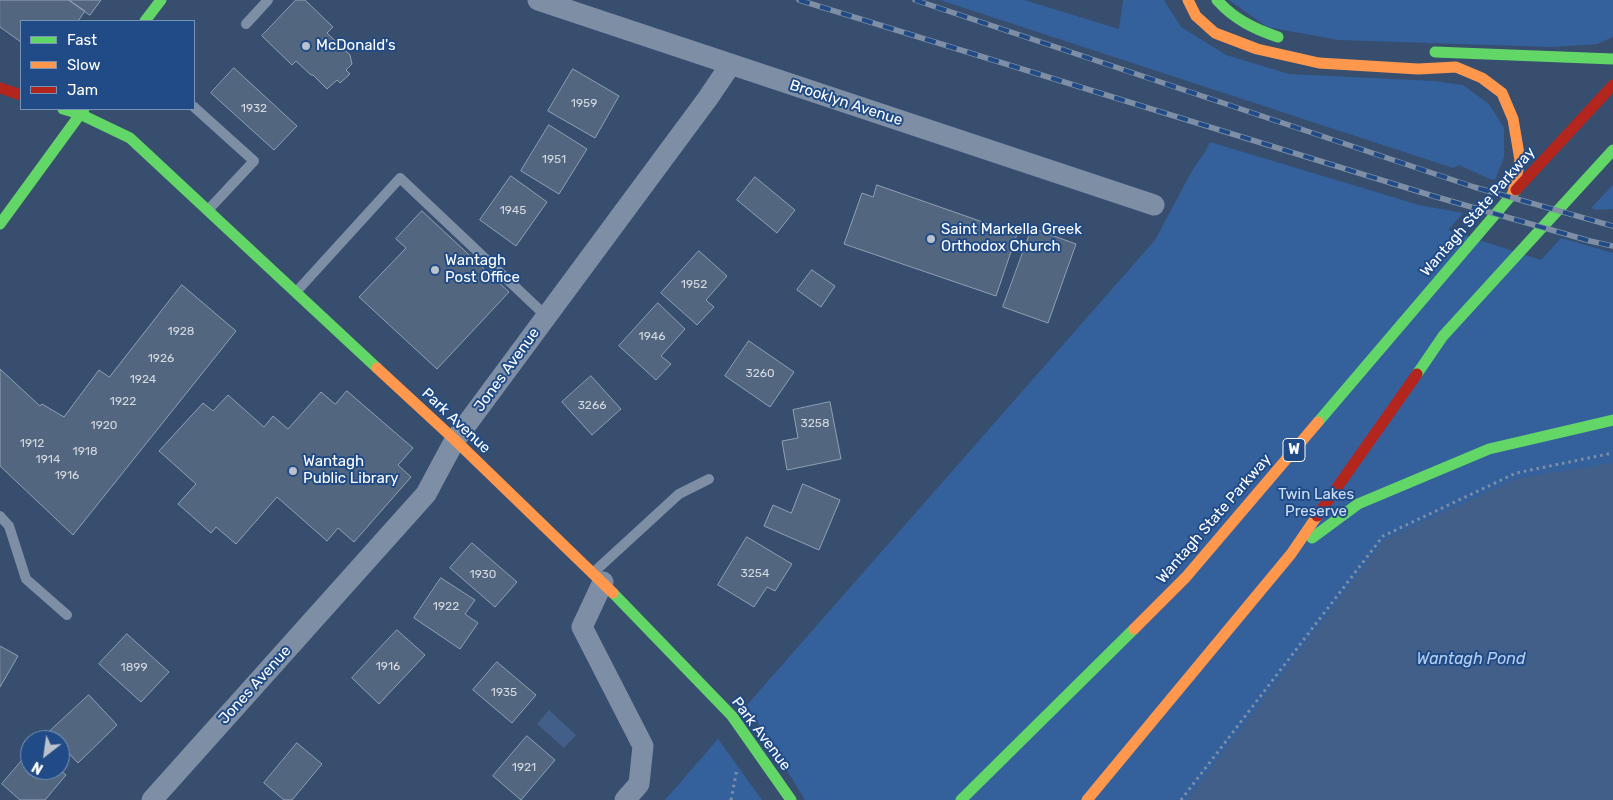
<!DOCTYPE html>
<html>
<head>
<meta charset="utf-8">
<style>
  body { margin:0 }
  #map { position:relative; width:1613px; height:800px; overflow:hidden; background:#374e6f; font-family:Rubik,sans-serif }
  canvas { display:block }
  .legend { position:absolute; left:20px; top:20px; width:175px; height:90px; box-sizing:border-box; background:#204b86; border:1px solid #7993b6; margin:0; padding:6px 9px; list-style:none; font-size:15px; color:#fff }
  .legend li { display:flex; align-items:center; gap:10px; height:25px }
  .legend b { width:25px; border:1px solid #7993b6 }
  .north { position:absolute; left:20px; top:730px; width:50px; height:50px; box-sizing:border-box; background:#204b86; border:1px solid #7993b6; border-radius:50%; rotate:210deg; font-size:14px; font-weight:700; line-height:20px; text-align:center; color:#fff }
  .north::after { content:''; display:block; margin:auto; width:18px; height:22px; background:#b9c1cd; clip-path:polygon(50% 0,100% 100%,50% 72%,0 100%) }
</style>
</head>
<body>
<div id="map">
<canvas width="1613" height="800"></canvas>
<ul class="legend">
<li><b style="height:6px;background:#63d668"></b>Fast</li>
<li><b style="height:6px;background:#ff974d"></b>Slow</li>
<li><b style="height:6px;background:#b3261e"></b>Jam</li>
</ul>
<div class="north">N</div>
</div>
<script>
const context = document.querySelector('canvas').getContext('2d');
context.lineJoin = 'round';
function fill(path, color) { context.fillStyle = color; context.fill(path, 'evenodd'); }
function strokePath(path, color, width, dash) { context.strokeStyle = color; context.lineWidth = width; context.lineCap = dash ? 'butt' : 'round'; context.setLineDash(dash || []); context.stroke(path); }
function label(font, color, halo, rows, align = 'center') {
  context.font = font + ' Rubik,sans-serif'; context.lineWidth = 4; context.setLineDash([]); context.textBaseline = 'middle'; context.strokeStyle = halo; context.fillStyle = color; for (const [text, x, y, turn = 0] of rows) {
    context.save(); context.translate(x, y); context.rotate((+turn || 0) * Math.PI / 180); context.textAlign = isNaN(turn) ? turn : align; if (halo) context.strokeText(text, 0, 0); context.fillText(text, 0, 0); context.restore();
  }
}
fill(new Path2D(`
  M 940,0 L 1024,0 L 1119,29 L 1123,0 L 1164,0 L 1181,27 L 1226,55 L 1289,74 L 1434,81 L 1463,85 L 1489,104 L 1504,128 L 1504,157 L 1495,180 L 1490,179 L 1459,165 L 1453,168 Z
  M 1229,0 L 1613,0 L 1613,37 L 1597,44 L 1552,47 L 1339,40 L 1267,27 Z
  M 1210,142 L 1419,205 L 1463,213 L 1448,230 L 1541,260 L 1561,238 L 1613,253 L 1613,800 L 805,800 L 747,705 L 1155,240 L 1193,169 L 1205,152 Z
  M 1613,185 L 1613,209 L 1597,210 L 1591,208 Z
  M 718,739 L 762,800 L 665,800 Z`), '#34619c');
fill(new Path2D(`
  M 1613,463 L 1613,800 L 1187,800 L 1384,540 L 1515,479 Z
  M 549,710 L 576,735 L 564,748 L 537,724 Z`), '#425f89');
const building = new Path2D(`
  M 0,0 L 69,0 L 85,11 L 78,21 L 21,21 L 21,42 L 0,27 Z
  M 69,0 L 101,0 L 90,15 Z
  M 296,0 L 305,0 L 333,27 L 327,33 L 350,55 L 352,64 L 346,70 L 350,74 L 340,83 L 337,80 L 327,89 L 313,75 L 311,75 L 296,61 L 292,65 L 262,36 Z
  M 234,68 L 297,126 L 274,150 L 211,93 Z
  M 573,69 L 619,96 L 595,138 L 548,111 Z
  M 549,125 L 587,149 L 559,194 L 521,171 Z
  M 511,176 L 547,202 L 516,246 L 480,220 Z
  M 755,177 L 795,210 L 777,233 L 737,200 Z
  M 877,185 L 1017,234 L 996,296 L 844,244 L 862,193 L 873,197 Z
  M 422,211 L 509,292 L 437,369 L 359,297 L 406,248 L 396,239 Z
  M 1032,228 L 1076,244 L 1048,323 L 1003,307 Z
  M 699,251 L 727,276 L 706,300 L 714,307 L 697,325 L 661,293 Z
  M 812,270 L 835,286 L 821,307 L 797,290 Z
  M 182,285 L 236,331 L 73,535 L 0,466 L 0,369 L 40,406 L 42,404 L 64,417 L 99,370 L 109,377 Z
  M 658,303 L 685,329 L 661,356 L 671,364 L 656,380 L 619,346 Z
  M 749,341 L 794,372 L 770,407 L 725,376 Z
  M 591,376 L 621,409 L 592,435 L 562,402 Z
  M 347,391 L 413,448 L 398,465 L 411,477 L 354,542 L 338,528 L 327,541 L 277,497 L 236,544 L 216,527 L 211,533 L 178,504 L 196,484 L 159,451 L 203,403 L 213,411 L 228,395 L 264,427 L 273,416 L 288,429 L 321,392 L 335,404 Z
  M 830,402 L 841,459 L 787,470 L 782,441 L 798,438 L 793,410 Z
  M 803,484 L 840,500 L 819,550 L 764,526 L 773,505 L 791,513 Z
  M 747,537 L 792,564 L 775,591 L 767,587 L 754,607 L 718,585 Z
  M 472,543 L 517,582 L 495,607 L 450,568 Z
  M 441,578 L 475,600 L 465,614 L 478,623 L 460,649 L 414,618 Z
  M 397,630 L 425,655 L 379,704 L 352,678 Z
  M 127,634 L 169,672 L 141,702 L 99,664 Z
  M 0,646 L 18,656 L 0,687 Z
  M 497,662 L 536,695 L 512,723 L 473,690 Z
  M 89,695 L 117,725 L 78,763 L 60,744 L 60,740 L 57,740 L 49,732 Z
  M 527,736 L 555,760 L 521,800 L 493,776 Z
  M 297,743 L 322,764 L 292,800 L 284,800 L 264,783 Z
  M 30,751 L 30,770 L 60,770 L 66,775 L 45,800 L 20,800 L 2,784 Z`);
fill(building, '#536680');
strokePath(building, '#919fb3', 1);
strokePath(new Path2D(`
  M 731,800 L 737,769
  M 1181,800 L 1383,536 L 1516,473 L 1613,453`), '#7e8ea5', 3, [2.5, 4]);
strokePath(new Path2D(`
  M 246,24 L 268,0
  M 194,107 L 254,161 L 209,209
  M 297,291 L 400,178 L 546,316
  M 0,516 L 9,526 L 26,579 L 67,615
  M 594,572 L 679,494 L 709,479`), '#7e8ea5', 10);
strokePath(new Path2D(`
  M 538,0 L 1154,205
  M 603,582 L 582,627 L 643,746 L 639,784 L 625,800
  M 152,800 L 426,494 L 455,440 L 708,98 L 731,64`), '#7e8ea5', 21);
strokePath(new Path2D(`
  M 1217,0 C 1234,19 1254,29 1278,37
  M 145,21 L 161,0
  M 1435,52 L 1613,59
  M 63,109 L 80,114 L 130,138 L 377,368
  M 0,224 L 84,109
  M 1417,374 L 1443,336 L 1613,150
  M 1318,422 L 1516,190
  M 1312,538 L 1358,504 L 1489,449 L 1613,420
  M 613,593 L 732,716 L 791,800
  M 961,800 L 1134,629`), '#63d668', 11);
strokePath(new Path2D(`
  M 1188,0 L 1196,16 L 1215,33 L 1257,49 L 1319,63 L 1418,69 L 1456,67 L 1482,78 L 1502,93 L 1513,119 L 1520,160 L 1513,193
  M 377,368 L 455,440 L 613,593
  M 1134,629 L 1186,577 L 1318,422
  M 1087,800 L 1291,554 L 1317,516`), '#ff974d', 11);
strokePath(new Path2D(`
  M 0,88 L 21,95
  M 1516,190 L 1613,85
  M 1317,516 L 1417,374`), '#b3261e', 11);
const rail = new Path2D(`
  M 799,0 L 1433,196 L 1590,241 L 1613,246
  M 915,0 L 1474,187 L 1613,226`);
strokePath(rail, '#7e8ea4', 5.5);
strokePath(rail, '#204b86', 4, [11]);
for (const [x, y, r, color] of [
  [306,46,5,"#b9c1cd"],
  [931,239,5,"#b9c1cd"],
  [435,270,5,"#b9c1cd"],
  [293,471,5,"#b9c1cd"]
]) { const dot = new Path2D(); dot.arc(x, y, r, 0, 2 * Math.PI); context.fillStyle = color; context.fill(dot); strokePath(dot, '#204b86', 2); }
label('12px', '#d4d9df', null, [
  ["1959",584,104],
  ["1932",254,109],
  ["1951",554,160],
  ["1945",513,211],
  ["1952",694,285],
  ["1928",181,332],
  ["1946",652,337],
  ["1926",161,359],
  ["3260",760,374],
  ["1924",143,380],
  ["1922",123,402],
  ["3266",592,406],
  ["3258",815,424],
  ["1920",104,426],
  ["1912",32,444],
  ["1918",85,452],
  ["1914",48,460],
  ["1916",67,476],
  ["3254",755,574],
  ["1930",483,575],
  ["1922",446,607],
  ["1916",388,667],
  ["1899",134,668],
  ["1935",504,693],
  ["1921",524,768]
]);
for (const [x, y, w] of [
  [1294,450,22]
]) { const box = new Path2D(); box.roundRect(x - w / 2, y - 11.5, w, 23, 4); context.fillStyle = '#204b86'; context.fill(box); strokePath(box, '#fff', 1); }
label('bold 14px', '#fff', null, [
  ["W",1294,450]
]);
label('15px', '#fff', '#204b86', [
  ["McDonald's",316,46],
  ["Saint Markella Greek",941,230],
  ["Orthodox Church",941,247],
  ["Wantagh",445,261],
  ["Post Office",445,278],
  ["Wantagh",303,462],
  ["Public Library",303,479]
], 'left');
label('15px', '#fff', '#204b86', [
  ["Brooklyn Avenue",846,103,18],
  ["Wantagh State Parkway",1478,212,-49],
  ["Jones Avenue",507,370,-54],
  ["Park Avenue",456,421,43],
  ["Wantagh State Parkway",1214,519,-49],
  ["Jones Avenue",255,685,-48],
  ["Park Avenue",761,734,53]
]);
label('15px', '#cee0f7', '#204b86', [
  ["Twin Lakes",1316,495],
  ["Preserve",1316,512]
]);
label('italic 16px', '#b5cff1', '#204b86', [
  ["Wantagh Pond",1471,659]
]);
</script>
</body>
</html>
